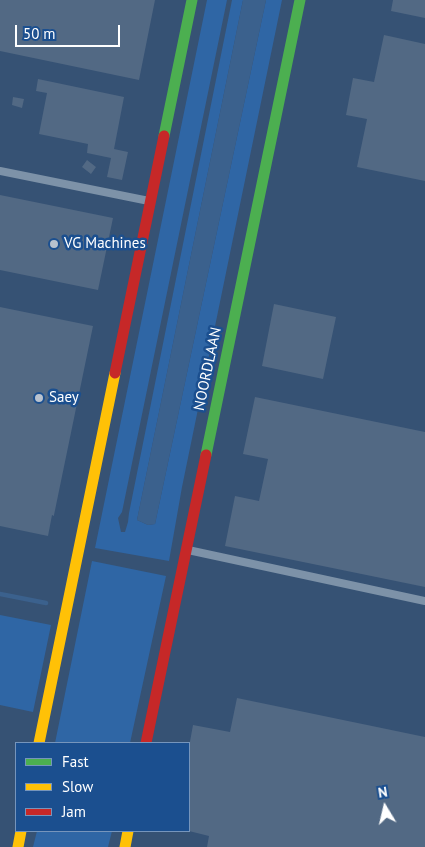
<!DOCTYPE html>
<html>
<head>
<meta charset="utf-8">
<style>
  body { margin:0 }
  #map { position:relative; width:425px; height:847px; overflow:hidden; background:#365274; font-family:"PT Sans",sans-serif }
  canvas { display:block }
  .legend { position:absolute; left:15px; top:742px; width:175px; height:90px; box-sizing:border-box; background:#1b4f8f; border:1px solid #7695bc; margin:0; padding:6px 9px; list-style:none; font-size:15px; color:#fff }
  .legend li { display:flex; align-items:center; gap:10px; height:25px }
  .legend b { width:25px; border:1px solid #7695bc }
  .north { position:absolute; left:360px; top:782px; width:50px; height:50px; -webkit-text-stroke:4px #1b4f8f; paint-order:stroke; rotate:351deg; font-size:14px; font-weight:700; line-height:20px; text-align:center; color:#fff }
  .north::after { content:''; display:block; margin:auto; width:18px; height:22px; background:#fff; clip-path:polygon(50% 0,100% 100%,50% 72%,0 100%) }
  .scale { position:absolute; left:15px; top:25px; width:105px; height:22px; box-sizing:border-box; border:2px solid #fff; border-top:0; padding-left:6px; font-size:15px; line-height:18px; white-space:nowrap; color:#fff; -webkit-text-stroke:4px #1b4f8f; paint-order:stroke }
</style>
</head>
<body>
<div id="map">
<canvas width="425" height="847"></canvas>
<ul class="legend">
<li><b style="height:6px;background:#4caf50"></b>Fast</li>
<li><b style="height:6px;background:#ffc107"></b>Slow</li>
<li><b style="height:6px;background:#c62828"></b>Jam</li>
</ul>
<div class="north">N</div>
<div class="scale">50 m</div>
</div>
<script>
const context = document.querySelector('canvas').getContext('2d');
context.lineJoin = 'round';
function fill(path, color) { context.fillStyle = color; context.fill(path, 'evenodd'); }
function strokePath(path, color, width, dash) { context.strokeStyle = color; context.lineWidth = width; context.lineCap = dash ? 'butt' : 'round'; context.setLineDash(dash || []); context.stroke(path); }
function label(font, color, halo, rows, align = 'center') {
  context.font = font + ' "PT Sans",sans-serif'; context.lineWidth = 5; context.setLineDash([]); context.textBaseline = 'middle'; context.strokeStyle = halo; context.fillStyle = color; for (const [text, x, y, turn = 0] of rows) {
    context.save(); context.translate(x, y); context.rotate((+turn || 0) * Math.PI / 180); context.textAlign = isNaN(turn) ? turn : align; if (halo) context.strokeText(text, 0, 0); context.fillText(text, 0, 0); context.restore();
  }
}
fill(new Path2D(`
  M 207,0 L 227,0 L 122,512 L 118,518 L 121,532 L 125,532 L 128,522 L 129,513 L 232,0 L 243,0 L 137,520 L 148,525 L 155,524 L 266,0 L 282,0 L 182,487 L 169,561 L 95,548 Z
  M 92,561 L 166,576 L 130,743 L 55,743 Z
  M 0,615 L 51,625 L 33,712 L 0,705 Z
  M 37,831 L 112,831 L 108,847 L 33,847 Z`), '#2f66a5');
fill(new Path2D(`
  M 243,0 L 266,0 L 155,524 L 148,525 L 137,520 Z`), '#3b618d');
strokePath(new Path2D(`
  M 0,594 L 46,603`), '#3b618d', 4.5);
fill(new Path2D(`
  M 0,0 L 155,0 L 139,80 L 0,51 Z
  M 393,0 L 425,0 L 425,18 L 391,11 Z
  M 384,35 L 425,44 L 425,181 L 357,167 L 367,119 L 346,115 L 353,78 L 374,82 Z
  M 38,79 L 124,97 L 114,149 L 128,152 L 122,180 L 107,177 L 111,158 L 87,153 L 88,144 L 39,134 L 47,93 L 36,91 Z
  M 13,97 L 24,99 L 22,108 L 12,105 Z
  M 87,160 L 96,167 L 91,174 L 82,167 Z
  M 0,195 L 113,218 L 98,290 L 0,270 Z
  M 274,304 L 336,317 L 323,379 L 262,366 Z
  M 0,307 L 93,326 L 54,515 L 54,516 L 52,515 L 48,536 L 0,526 Z
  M 255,397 L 425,432 L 425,587 L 225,546 L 235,496 L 259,501 L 268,459 L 243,454 Z
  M 237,698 L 425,737 L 425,847 L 207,847 L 209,836 L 189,831 L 189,747 L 193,725 L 230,732 Z`), '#526984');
strokePath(new Path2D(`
  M 0,171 L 149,201
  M 188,550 L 425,601`), '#7d92a8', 8);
strokePath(new Path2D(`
  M 164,136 L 192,0
  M 206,455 L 300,0`), '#4caf50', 11);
strokePath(new Path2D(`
  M 39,743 L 115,373
  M 18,847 L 21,831
  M 125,847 L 128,831`), '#ffc107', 11);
strokePath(new Path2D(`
  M 115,373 L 164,136
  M 146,743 L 206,455`), '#c62828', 11);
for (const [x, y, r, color] of [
  [54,244,5,"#b9c2ce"],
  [39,398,5,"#b9c2ce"]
]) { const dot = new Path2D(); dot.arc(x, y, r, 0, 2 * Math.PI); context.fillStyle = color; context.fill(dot); strokePath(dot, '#1b4f8f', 2); }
label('15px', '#fff', '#1b4f8f', [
  ["VG Machines",64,244],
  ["Saey",49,398]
], 'left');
label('15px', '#fff', '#1b4f8f', [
  ["NOORDLAAN",208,369,-78]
]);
</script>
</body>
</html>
